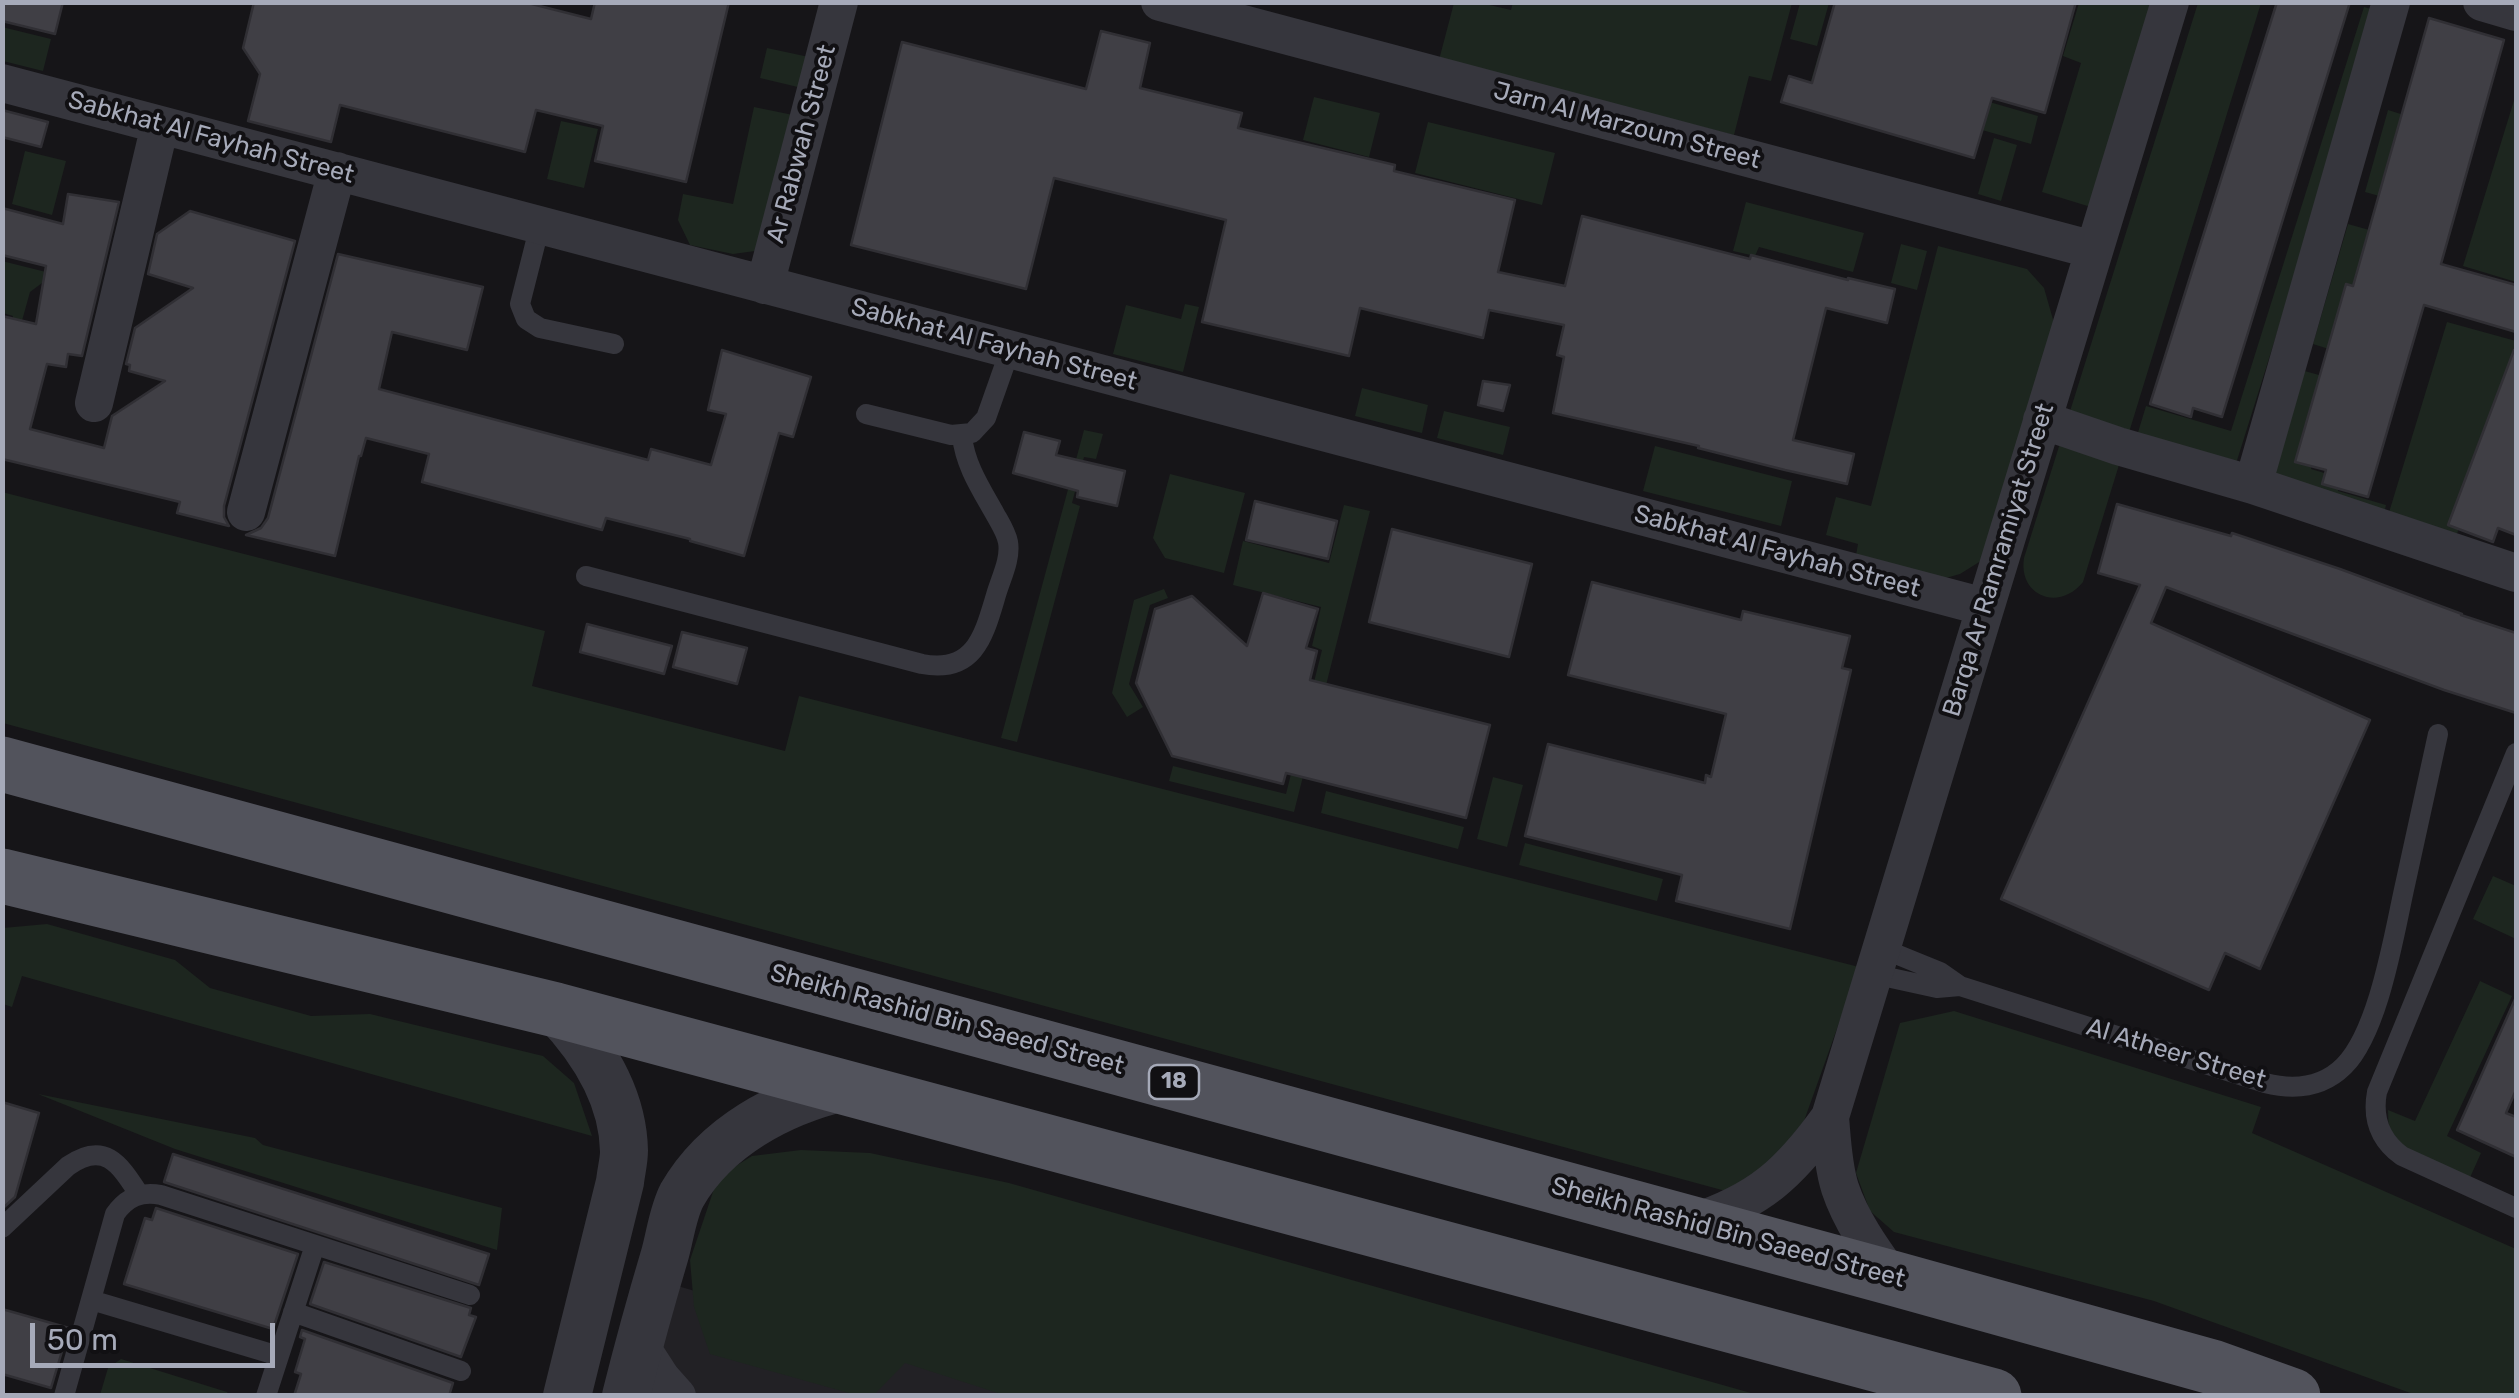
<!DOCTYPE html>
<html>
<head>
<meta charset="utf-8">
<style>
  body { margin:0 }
  #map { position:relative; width:2519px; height:1398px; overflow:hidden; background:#161518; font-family:Rubik,sans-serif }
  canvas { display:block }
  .frame { position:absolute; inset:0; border:5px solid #a6aab9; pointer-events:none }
  .scale { position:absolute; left:30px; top:1323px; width:245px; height:45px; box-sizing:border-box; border:5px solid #a6aab9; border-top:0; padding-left:12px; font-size:30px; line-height:35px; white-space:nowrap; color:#a6aab9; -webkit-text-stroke:8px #111013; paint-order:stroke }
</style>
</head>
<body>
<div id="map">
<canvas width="2519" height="1398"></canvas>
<div class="frame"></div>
<div class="scale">50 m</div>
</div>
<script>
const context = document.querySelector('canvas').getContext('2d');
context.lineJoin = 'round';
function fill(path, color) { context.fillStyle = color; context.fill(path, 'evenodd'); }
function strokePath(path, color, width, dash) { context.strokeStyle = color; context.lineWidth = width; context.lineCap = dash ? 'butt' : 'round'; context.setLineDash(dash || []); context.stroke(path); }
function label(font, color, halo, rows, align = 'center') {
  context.font = font + ' Rubik,sans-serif'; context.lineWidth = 8; context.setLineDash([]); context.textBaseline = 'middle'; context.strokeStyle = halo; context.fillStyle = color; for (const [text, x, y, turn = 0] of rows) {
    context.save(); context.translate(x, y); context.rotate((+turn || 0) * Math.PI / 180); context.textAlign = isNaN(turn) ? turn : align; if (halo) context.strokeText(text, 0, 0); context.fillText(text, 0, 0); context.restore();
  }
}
fill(new Path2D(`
  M 674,1285 L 880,1344 L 1088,1396 L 642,1396 Z`), '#222125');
fill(new Path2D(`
  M 1513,2 L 1792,3 L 1771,81 L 1749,76 L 1734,135 L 1439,60 L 1454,3 L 1481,3 L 1511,10 Z
  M 1800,3 L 1829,3 L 1817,46 L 1790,39 Z
  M 2079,3 L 2155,3 L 2094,208 L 2042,192 L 2081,63 L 2063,56 Z
  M 2198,3 L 2261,3 L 2083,582 C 2059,612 2018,596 2024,558 Z
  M 2364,7 L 2378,11 L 2234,470 L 2136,439 L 2146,406 L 2231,431 Z
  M 2,27 L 51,39 L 43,71 L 3,61 Z
  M 767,48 L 809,57 L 802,88 L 760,78 Z
  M 1819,53 L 2038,116 L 2031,144 L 1811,81 Z
  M 2516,94 L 2516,282 L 2463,266 Z
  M 1314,97 L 1380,113 L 1369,157 L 1303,140 Z
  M 754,107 L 798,116 L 755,251 L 733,254 L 690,245 L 678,220 L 683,194 L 733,204 Z
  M 2388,110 L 2420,120 L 2397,201 L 2365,192 Z
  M 561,121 L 598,129 L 584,188 L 547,179 Z
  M 1428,122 L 1555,153 L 1542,205 L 1415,173 Z
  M 1994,138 L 2017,145 L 2001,201 L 1978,194 Z
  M 25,151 L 66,161 L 52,215 L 12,204 Z
  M 1746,202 L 1864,233 L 1853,272 L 1759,247 L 1755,256 L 1733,251 Z
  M 2348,224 L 2380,233 L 2332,350 L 2313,344 Z
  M 1901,244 L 1927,251 L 1917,290 L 1891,283 Z
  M 1938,246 L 2027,269 L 2044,288 L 2054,323 L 1984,559 L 1960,574 L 1935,581 L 1855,561 L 1858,544 L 1826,535 L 1836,497 L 1871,506 Z
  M 2,261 L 54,274 L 30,292 L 15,346 L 5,343 L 13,316 L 3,313 Z
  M 1185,304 L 1199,307 L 1183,372 L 1113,354 L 1126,305 L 1181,319 Z
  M 2447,322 L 2516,341 L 2516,375 L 2455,539 L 2387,519 Z
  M 2301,370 L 2337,380 L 2311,469 L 2341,478 L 2338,491 L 2386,505 L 2383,519 L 2267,486 Z
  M 1362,388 L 1428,405 L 1422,433 L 1355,416 Z
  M 1444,411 L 1510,427 L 1503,455 L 1437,438 Z
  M 1084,430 L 1103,434 L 1096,459 L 1084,457 L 1072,503 L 1080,506 L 1017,742 L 1001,738 Z
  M 1655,446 L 1792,481 L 1781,526 L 1643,491 Z
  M 1170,474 L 1245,493 L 1224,573 L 1165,558 L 1153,538 Z
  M 2,492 L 545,631 L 532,686 L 785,751 L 799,696 L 1859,967 L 1804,1121 L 1744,1196 L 3,723 Z
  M 1344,505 L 1370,511 L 1294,812 L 1169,781 L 1173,766 L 1286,794 L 1322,650 L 1312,646 L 1321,607 L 1233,585 L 1243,541 L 1329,563 Z
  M 1164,589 L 1168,598 L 1150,605 L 1129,684 L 1143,707 L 1127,717 L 1112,693 L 1134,600 Z
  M 1493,777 L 1523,785 L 1507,847 L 1477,839 Z
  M 1326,791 L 1464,827 L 1458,849 L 1321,813 Z
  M 1525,843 L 1663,879 L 1657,901 L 1519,865 Z
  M 2493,876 L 2516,886 L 2516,939 L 2473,919 Z
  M 47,924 L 175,960 L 210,988 L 311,1016 L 370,1014 L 543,1056 L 574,1083 L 592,1136 L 22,976 L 12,1007 L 3,1004 L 3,928 Z
  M 2480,981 L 2512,996 L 2447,1136 L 2481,1153 L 2468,1182 L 2389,1139 L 2388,1110 L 2415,1121 Z
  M 1954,1011 L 2261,1107 L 2252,1133 L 2516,1249 L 2516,1395 L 2416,1395 L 2154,1301 L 1894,1232 L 1870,1211 L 1856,1173 L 1900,1023 Z
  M 38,1094 L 255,1138 L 263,1145 L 502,1208 L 497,1250 L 175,1149 Z
  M 801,1150 L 870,1153 L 1009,1183 L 1758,1395 L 1007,1396 L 905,1363 L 874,1395 L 856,1395 L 710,1354 L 694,1307 L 690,1260 L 718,1177 L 752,1156 Z
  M 121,1359 L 227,1392 L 229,1395 L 100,1395 L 108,1368 Z`), '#1d261f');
const building = new Path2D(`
  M 2,2 L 63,2 L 55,34 L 2,21 Z
  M 254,2 L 524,2 L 591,19 L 595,2 L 729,2 L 686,182 L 595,161 L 603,126 L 536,110 L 525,152 L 340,105 L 331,142 L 248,121 L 260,74 L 243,48 Z
  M 1835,2 L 2076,2 L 2045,113 L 1992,98 L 1974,158 L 1781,102 L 1789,76 L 1812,83 Z
  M 2277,2 L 2350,2 L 2222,417 L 2193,408 L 2191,417 L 2150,404 Z
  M 2429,18 L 2504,40 L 2441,264 L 2516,285 L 2516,332 L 2424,305 L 2368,497 L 2322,484 L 2326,470 L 2295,462 L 2346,284 L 2353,286 Z
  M 1101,31 L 1150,43 L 1140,88 L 1242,113 L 1238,128 L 1395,165 L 1394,171 L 1515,200 L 1498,272 L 1565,286 L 1582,216 L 1750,259 L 1751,255 L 1848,280 L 1848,278 L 1895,289 L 1887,323 L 1826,308 L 1793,440 L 1854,454 L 1847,484 L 1785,470 L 1698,448 L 1699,446 L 1553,413 L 1564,357 L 1557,355 L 1564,325 L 1489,310 L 1483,338 L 1360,308 L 1349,356 L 1202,322 L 1226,220 L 1054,178 L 1026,289 L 851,245 L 902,42 L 1086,89 Z
  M 2,110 L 48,122 L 41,147 L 2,137 Z
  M 68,194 L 119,202 L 82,356 L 68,354 L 66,367 L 47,364 L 30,429 L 104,448 L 112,416 L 165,381 L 129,371 L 130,365 L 126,364 L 135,328 L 193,288 L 148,274 L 157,234 L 190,211 L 295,241 L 224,506 L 224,517 L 229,526 L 177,513 L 180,502 L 2,459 L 2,316 L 36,324 L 46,266 L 2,255 L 2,208 L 63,224 Z
  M 338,254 L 483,287 L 467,350 L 392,332 L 379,389 L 648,460 L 651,449 L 711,465 L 726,414 L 708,410 L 722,350 L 811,377 L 793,437 L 779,433 L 744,556 L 690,541 L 690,539 L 606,518 L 602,530 L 422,482 L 429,454 L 366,438 L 361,456 L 359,456 L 335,556 L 246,535 L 261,528 L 268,518 Z
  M 2514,350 L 2516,351 L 2516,535 L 2498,528 L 2493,542 L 2448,525 Z
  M 1483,381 L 1510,385 L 1503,411 L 1478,405 Z
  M 1024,432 L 1060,441 L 1056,455 L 1125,471 L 1117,506 L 1077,497 L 1078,491 L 1013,473 Z
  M 1255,501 L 1337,521 L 1328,559 L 1246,540 Z
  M 2117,504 L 2231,536 L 2232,533 L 2340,569 L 2462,614 L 2461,615 L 2516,633 L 2516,713 L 2444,690 L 2166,587 L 2151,623 L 2370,720 L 2260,969 L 2225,953 L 2209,990 L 2001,899 L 2140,585 L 2098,573 Z
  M 1392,529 L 1532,564 L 1509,657 L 1369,622 Z
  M 1592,582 L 1741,620 L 1743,611 L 1850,636 L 1842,668 L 1851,670 L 1790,929 L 1676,901 L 1682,875 L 1525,836 L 1548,744 L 1705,783 L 1706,775 L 1711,777 L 1726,714 L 1568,675 Z
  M 1263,593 L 1318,609 L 1306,648 L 1317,651 L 1310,680 L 1490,725 L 1466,818 L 1286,773 L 1283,784 L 1172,756 L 1136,683 L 1155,609 L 1192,596 L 1247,646 Z
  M 587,624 L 672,646 L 664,674 L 580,652 Z
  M 682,632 L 747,648 L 737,684 L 673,667 Z
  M 2516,997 L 2516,1090 L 2506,1113 L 2516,1117 L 2516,1157 L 2457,1130 Z
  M 2,1102 L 39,1113 L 15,1197 L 2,1209 Z
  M 173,1154 L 489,1254 L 479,1285 L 164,1182 Z
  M 156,1208 L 298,1254 L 273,1329 L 124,1284 L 145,1218 L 152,1220 Z
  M 324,1262 L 471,1308 L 469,1315 L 476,1317 L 461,1357 L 310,1304 Z
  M 2,1309 L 69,1328 L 51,1388 L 2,1374 Z
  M 302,1330 L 453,1383 L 449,1396 L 294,1396 L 301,1374 L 295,1372 L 305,1339 L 300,1337 Z`);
fill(building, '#403f45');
strokePath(building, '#302f34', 2.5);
strokePath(new Path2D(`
  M 540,225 L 520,304 L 526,319 L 540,328 L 614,344
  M 866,414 L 951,435 L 972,433 L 986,418 L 1010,350
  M 586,576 L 922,664 C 975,674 984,635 996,595 C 1001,578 1011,559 1008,542 C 1006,532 1000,523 995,514 C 981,489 965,465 962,436
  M 2516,753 L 2377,1092 C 2372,1119 2380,1140 2402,1156 L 2516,1208
  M 1881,948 L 1940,972 L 1960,986 L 2265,1083 C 2293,1090 2322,1088 2344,1066 C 2379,1031 2394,934 2405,885 C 2416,835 2427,785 2438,734
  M 1873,974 L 1937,988 L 1960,986
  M 2,1228 L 68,1166 C 105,1140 120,1165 139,1194
  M 91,1300 L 279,1356
  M 293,1312 L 461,1371
  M 64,1396 L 115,1214 C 127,1197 141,1191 161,1195 L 470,1295
  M 266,1396 L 315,1245`), '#36363d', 20);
strokePath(new Path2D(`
  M 1160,2 L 2094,250
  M 2482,2 L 2516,12
  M 2,83 L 1985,607
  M 765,285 L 839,2
  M 94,403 L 160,125
  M 2042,420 L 2118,446 L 2253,485 L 2516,573
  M 2253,485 L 2391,2
  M 246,512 L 337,171
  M 1830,1117 C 1832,1140 1833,1166 1840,1188 C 1851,1221 1872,1250 1892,1278
  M 1692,1223 C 1759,1201 1789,1174 1830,1117 L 2170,2
  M 639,1344 L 661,1378 L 677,1396`), '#36363d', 38);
strokePath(new Path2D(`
  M 556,1010 C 592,1048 623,1096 624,1151 C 624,1161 621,1172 620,1182 L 567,1396
  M 626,1396 C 638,1348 651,1301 665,1254 C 670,1236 673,1212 682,1195 C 716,1136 781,1102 844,1087`), '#36363d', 48);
strokePath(new Path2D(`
  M 2,764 L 1892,1278 L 2212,1367 L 2293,1396
  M 2,876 L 556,1010 L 1994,1396`), '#52535c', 55);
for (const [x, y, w] of [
  [1174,1082,50]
]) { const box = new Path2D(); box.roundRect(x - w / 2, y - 17, w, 34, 8); context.fillStyle = '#111013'; context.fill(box); strokePath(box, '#a6aab9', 2.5); }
label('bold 22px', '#a6aab9', null, [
  ["18",1174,1082]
]);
label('25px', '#a6aab9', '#111013', [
  ["Jarn Al Marzoum Street",1627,126,15],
  ["Sabkhat Al Fayhah Street",211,138,15],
  ["Ar Rabwah Street",802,144,-75],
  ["Sabkhat Al Fayhah Street",994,345,15],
  ["Sabkhat Al Fayhah Street",1777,552,15],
  ["Barqa Ar Ramramiyat Street",1999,560,-73],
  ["Sheikh Rashid Bin Saeed Street",947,1020,15],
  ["Al Atheer Street",2176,1054,17],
  ["Sheikh Rashid Bin Saeed Street",1728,1233,15]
]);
</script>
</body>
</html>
